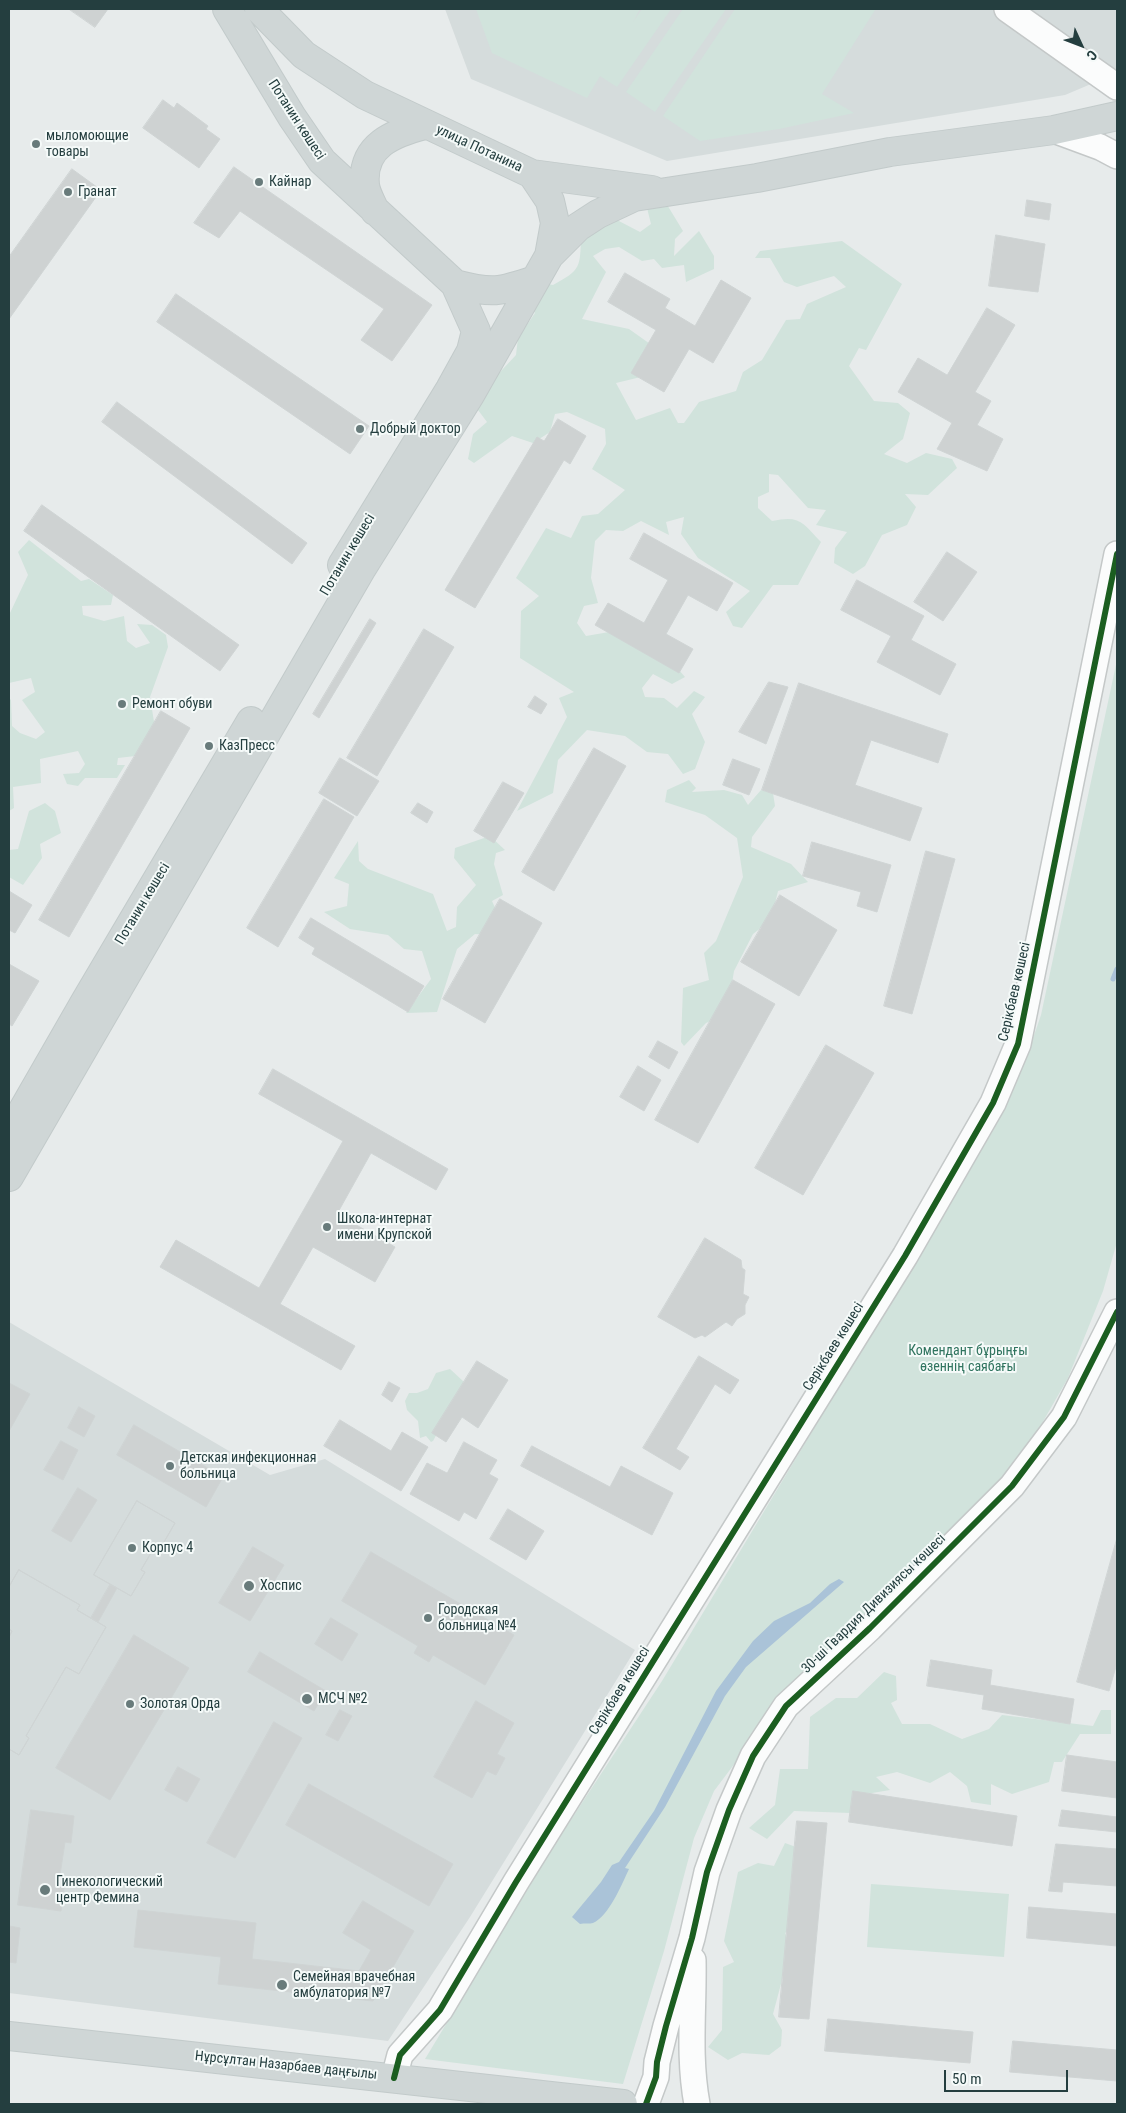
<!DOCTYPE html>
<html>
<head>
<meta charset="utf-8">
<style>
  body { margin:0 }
  #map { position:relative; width:1126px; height:2113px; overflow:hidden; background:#e7ebeb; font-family:"Roboto Condensed",sans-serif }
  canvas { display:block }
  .frame { position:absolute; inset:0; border:10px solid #243e3f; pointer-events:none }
  .north { position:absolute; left:1056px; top:20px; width:50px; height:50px; -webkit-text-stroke:4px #f5faf9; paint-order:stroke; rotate:133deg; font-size:14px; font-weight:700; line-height:20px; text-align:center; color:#243e3f }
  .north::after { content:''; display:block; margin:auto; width:18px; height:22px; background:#243e3f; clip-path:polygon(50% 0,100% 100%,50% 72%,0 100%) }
  .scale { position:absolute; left:944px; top:2070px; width:124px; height:22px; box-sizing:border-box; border:2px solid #243e3f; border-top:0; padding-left:6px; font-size:15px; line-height:18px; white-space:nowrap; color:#243e3f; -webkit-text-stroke:4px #f5faf9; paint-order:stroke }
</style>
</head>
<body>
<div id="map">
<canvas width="1126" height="2113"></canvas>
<div class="frame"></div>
<div class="north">С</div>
<div class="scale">50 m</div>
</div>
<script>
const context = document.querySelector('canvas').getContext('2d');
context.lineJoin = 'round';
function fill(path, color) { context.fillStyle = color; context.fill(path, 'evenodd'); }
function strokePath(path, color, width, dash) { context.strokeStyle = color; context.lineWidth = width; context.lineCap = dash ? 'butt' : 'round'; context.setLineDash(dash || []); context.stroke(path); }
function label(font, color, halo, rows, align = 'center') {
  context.font = font + ' "Roboto Condensed",sans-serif'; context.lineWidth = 4; context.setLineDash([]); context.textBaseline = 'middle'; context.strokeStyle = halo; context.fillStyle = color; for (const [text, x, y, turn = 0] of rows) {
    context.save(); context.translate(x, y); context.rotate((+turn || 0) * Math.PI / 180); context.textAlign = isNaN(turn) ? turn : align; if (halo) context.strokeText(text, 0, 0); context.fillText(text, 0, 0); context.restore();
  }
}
fill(new Path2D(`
  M 445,9 L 1117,9 L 1117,73 L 1065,95 L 667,161 L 471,79 Z
  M 9,1322 L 270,1475 L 325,1459 L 635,1650 L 470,1917 L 388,2041 L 9,1993 Z`), '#d5dcdc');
fill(new Path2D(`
  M 476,9 L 640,9 L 633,22 L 642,9 L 671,9 L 617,87 L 600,76 L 587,98 L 492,53 Z
  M 683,9 L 726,9 L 655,112 L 626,92 Z
  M 735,9 L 875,10 L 822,94 L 854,113 L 779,129 L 700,141 L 663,116 Z
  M 666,203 L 683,231 L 675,239 L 674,256 L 699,231 L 714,256 L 714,269 L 686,282 L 684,265 L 662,268 L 654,259 L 642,261 L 619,247 L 605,249 L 593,256 L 606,272 L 582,319 L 629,329 L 653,346 L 645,376 L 616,383 L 636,420 L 670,408 L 678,423 L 684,423 L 699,402 L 736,391 L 743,372 L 762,360 L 786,320 L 800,319 L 807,304 L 846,287 L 834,276 L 797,287 L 784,282 L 770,258 L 755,258 L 760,251 L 842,241 L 902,284 L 866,350 L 859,348 L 849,366 L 874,401 L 898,403 L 910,413 L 903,439 L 884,454 L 907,463 L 926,453 L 952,459 L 957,468 L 928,495 L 905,494 L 916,507 L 907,525 L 882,535 L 865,566 L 853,574 L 834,563 L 835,548 L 847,532 L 816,525 L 826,510 L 808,508 L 778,475 L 769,474 L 769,492 L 758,497 L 758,508 L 772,521 C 800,515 802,522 821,542 L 798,585 L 773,585 L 742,628 L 733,626 L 726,612 L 750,591 L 698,558 L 681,534 L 684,517 L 666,522 L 669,535 L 641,521 L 623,531 L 606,530 L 595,541 L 591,578 L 598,603 L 584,606 L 577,623 L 586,636 L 615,631 L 666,655 L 685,677 L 672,684 L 653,674 L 642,688 L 645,697 L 664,698 L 677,708 L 694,691 L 705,697 L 692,714 L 705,742 L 695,769 L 683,774 L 668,754 L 647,752 L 625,736 L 587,730 L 558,760 L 553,793 L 517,811 L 567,717 L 559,698 L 574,692 L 520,658 L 521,611 L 539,596 L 516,578 L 546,528 L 571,538 L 582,516 L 598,514 L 625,490 L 592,469 L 606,444 L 605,429 L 567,412 L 555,414 L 550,432 L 533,443 L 512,436 L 474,463 L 468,459 L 473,434 L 487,422 L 472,402 L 516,355 L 518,338 L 535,313 L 529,305 L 538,282 L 553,285 C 581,270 580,267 581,237 L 617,220 L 640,232 L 651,224 L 647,208 Z
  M 29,540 L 81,581 L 89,579 L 113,595 L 111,605 L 82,606 L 83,615 L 104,621 L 124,616 L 127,641 L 136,648 L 150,643 L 137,624 L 152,625 L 166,635 L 168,647 L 150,697 L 156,734 L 144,755 L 118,758 L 117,765 L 125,765 L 117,778 L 85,778 L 78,786 L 67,784 L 63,774 L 79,773 L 85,764 L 78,751 L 40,759 L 41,783 L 13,787 L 14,808 L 9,811 L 9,698 L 11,700 L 12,726 L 20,733 L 36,739 L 45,732 L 22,700 L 35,692 L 31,678 L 9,683 L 9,615 L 28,575 L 18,552 Z
  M 1117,660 L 1117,1242 L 1103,1291 L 1068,1378 L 1041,1425 L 994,1489 L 799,1678 L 714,1791 L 694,1838 L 664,1951 L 623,2084 L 425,2059 L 555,1844 L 662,1681 L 994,1129 C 1014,1092 1028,1054 1041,1015 Z
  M 689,780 L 696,788 L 692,792 L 724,790 L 742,795 L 748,805 L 761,790 L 773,793 L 775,806 L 752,837 L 751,847 L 791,864 L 808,882 L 778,891 L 771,920 L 753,934 L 734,971 L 727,1014 L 706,1023 L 684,1046 L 681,1042 L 683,988 L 709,980 L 704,953 L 716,941 L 743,877 L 737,838 L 705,815 L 665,802 L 667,790 Z
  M 45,803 L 55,811 L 61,833 L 40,844 L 42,858 L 23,885 L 9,877 L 9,850 L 18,849 L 29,811 Z
  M 490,836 L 505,850 L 496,853 L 494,864 L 503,895 L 492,901 L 501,921 L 491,935 L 475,934 L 457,949 L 437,1012 L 406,1013 L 431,979 L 422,951 L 404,949 L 388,935 L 350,929 L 324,912 L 347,906 L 349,884 L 334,878 L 358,841 L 359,861 L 368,869 L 433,894 L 447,931 L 456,927 L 457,907 L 476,885 L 454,858 L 455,848 Z
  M 450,1369 L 463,1381 L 469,1391 L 439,1430 L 433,1441 L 431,1442 L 426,1436 L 420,1438 L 418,1421 L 407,1410 L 405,1401 L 409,1393 L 417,1393 L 428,1389 L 436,1373 Z
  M 884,1672 L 896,1676 L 897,1700 L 891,1703 L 902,1724 L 930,1724 L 962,1739 L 989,1729 L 1002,1715 L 1093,1726 L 1101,1710 L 1111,1710 L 1111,1734 L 1080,1734 L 1062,1762 L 1054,1762 L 1049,1782 L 1012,1794 L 991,1784 L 991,1805 L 971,1802 L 967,1786 L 950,1772 L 930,1783 L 897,1772 L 876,1777 L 890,1790 L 854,1796 L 851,1813 L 794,1811 L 767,1839 L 749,1828 L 775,1805 L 780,1769 L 808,1769 L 810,1717 L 836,1698 L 857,1698 Z
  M 785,1843 L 796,1847 L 796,1924 L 785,1933 L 791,1946 L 773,2014 L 782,2030 L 781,2046 L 769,2055 L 742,2053 L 728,2060 L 708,2047 L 722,2030 L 723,1967 L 734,1962 L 724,1941 L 738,1872 L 758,1863 L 774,1866 Z
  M 871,1884 L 1009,1894 L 1004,1957 L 867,1947 Z`), '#d1e3dc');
fill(new Path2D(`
  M 839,1579 L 844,1582 L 746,1667 L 725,1696 L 665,1807 L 625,1868 L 629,1869 C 622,1884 609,1916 593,1923 C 590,1924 584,1923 580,1924 L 572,1917 L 601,1882 L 612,1865 L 619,1862 L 654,1811 L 716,1691 L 753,1641 L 774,1621 L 810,1603 L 830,1584 Z`), '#aac3d8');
strokePath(new Path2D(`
  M 1113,979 L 1117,969`), '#aac3d8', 5);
const building = new Path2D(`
  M 69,9 L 108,9 L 95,27 Z
  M 163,100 L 174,108 L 177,103 L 208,126 L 206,129 L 220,139 L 199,168 L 143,128 Z
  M 234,167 L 432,305 L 392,361 L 361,340 L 384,309 L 240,211 L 219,238 L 194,223 Z
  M 72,169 L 101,190 L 9,319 L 9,257 Z
  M 1027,200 L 1051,204 L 1049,220 L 1025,216 Z
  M 996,235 L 1045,244 L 1038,292 L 989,286 Z
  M 625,273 L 670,299 L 665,308 L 695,326 L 721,280 L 751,298 L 713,363 L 689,349 L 664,392 L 631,373 L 656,330 L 608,302 Z
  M 176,294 L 369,426 L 350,454 L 157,322 Z
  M 987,308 L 1015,325 L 975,392 L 991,401 L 977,425 L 1003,439 L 987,471 L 937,449 L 952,423 L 898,392 L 918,358 L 947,375 Z
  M 117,402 L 307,543 L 292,564 L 102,422 Z
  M 558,419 L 586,436 L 570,464 L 564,460 L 475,608 L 445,590 L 537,437 L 544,441 Z
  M 42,505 L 239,645 L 220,671 L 24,531 Z
  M 644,533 L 733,583 L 717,611 L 688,595 L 666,634 L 693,649 L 679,673 L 595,625 L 608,603 L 644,623 L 668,580 L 630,559 Z
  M 947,552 L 977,572 L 943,621 L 914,602 Z
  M 857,580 L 924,616 L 911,640 L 956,664 L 940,695 L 877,662 L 891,636 L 841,610 Z
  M 370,619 L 376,623 L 319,718 L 313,714 Z
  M 424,629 L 454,647 L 377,776 L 347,758 Z
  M 769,682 L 788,687 L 766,744 L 739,732 Z
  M 799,683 L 948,734 L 938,763 L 871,740 L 855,785 L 922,808 L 910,841 L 762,790 Z
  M 535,696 L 547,704 L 541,714 L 528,707 Z
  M 161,711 L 190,728 L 69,937 L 39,920 Z
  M 594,748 L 626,766 L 554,891 L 522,872 Z
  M 340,758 L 379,781 L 357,816 L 319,793 Z
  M 733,759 L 760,769 L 749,795 L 723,785 Z
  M 503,782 L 524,793 L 494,843 L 474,831 Z
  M 324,799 L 354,817 L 278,947 L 247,928 Z
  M 418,803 L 433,812 L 427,823 L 411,813 Z
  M 812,842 L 891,865 L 877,912 L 857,906 L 861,892 L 803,876 Z
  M 926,851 L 955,859 L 912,1014 L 884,1006 Z
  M 9,891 L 32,905 L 15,933 L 9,930 Z
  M 780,895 L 837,930 L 799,996 L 741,962 Z
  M 500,899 L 542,923 L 485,1023 L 443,999 Z
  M 311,918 L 424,986 L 408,1012 L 312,954 L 315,948 L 299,938 Z
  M 9,964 L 39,981 L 12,1026 L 9,1024 Z
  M 733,980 L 775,1004 L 698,1143 L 655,1120 Z
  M 658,1041 L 678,1052 L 669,1069 L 649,1057 Z
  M 826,1045 L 874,1073 L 803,1195 L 755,1168 Z
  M 638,1066 L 661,1080 L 644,1111 L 620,1097 Z
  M 273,1069 L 448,1169 L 436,1190 L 371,1153 L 337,1214 L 395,1247 L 375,1282 L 313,1247 L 280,1304 L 355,1346 L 341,1370 L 160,1267 L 176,1240 L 259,1288 L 343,1141 L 259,1094 Z
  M 705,1238 L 741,1260 L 742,1268 L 745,1270 L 743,1294 L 749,1297 L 745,1305 L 745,1314 L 737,1319 L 732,1326 L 726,1322 L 705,1337 L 702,1335 L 695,1338 L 658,1317 Z
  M 699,1356 L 739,1380 L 730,1394 L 715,1384 L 676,1449 L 689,1457 L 680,1470 L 643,1448 Z
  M 477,1361 L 508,1380 L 478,1428 L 462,1417 L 446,1442 L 432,1433 Z
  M 389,1382 L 400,1388 L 392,1402 L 382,1395 Z
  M 9,1383 L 30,1394 L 9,1431 Z
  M 79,1407 L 95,1416 L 84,1437 L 68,1428 Z
  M 340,1420 L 391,1451 L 402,1432 L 428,1447 L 401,1491 L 324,1446 Z
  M 134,1425 L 223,1477 L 206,1507 L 117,1455 Z
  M 61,1441 L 78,1450 L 63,1480 L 44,1470 Z
  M 464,1442 L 497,1460 L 489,1474 L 498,1479 L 476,1519 L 464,1512 L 459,1521 L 410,1494 L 427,1463 L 447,1473 Z
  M 532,1446 L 610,1487 L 621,1466 L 673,1493 L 652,1535 L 521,1466 Z
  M 78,1488 L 97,1500 L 71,1542 L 52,1531 Z
  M 137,1501 L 175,1523 L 160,1549 L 155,1546 L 141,1570 L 145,1572 L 131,1596 L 94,1575 Z
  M 137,1501 L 175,1523 L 160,1549 L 155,1546 L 141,1570 L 145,1572 L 131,1596 L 94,1575 Z
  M 508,1509 L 544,1531 L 526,1560 L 490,1539 Z
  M 1117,1538 L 1117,1663 L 1109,1691 L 1077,1682 Z
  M 253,1547 L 284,1565 L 250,1621 L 219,1603 Z
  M 371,1552 L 514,1635 L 485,1685 L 433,1655 L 429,1662 L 414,1653 L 418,1646 L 342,1601 Z
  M 19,1570 L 80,1605 L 77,1610 L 106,1627 L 79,1674 L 66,1667 L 26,1736 L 29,1738 L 19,1755 L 9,1749 L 9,1637 L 12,1631 L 9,1629 L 9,1587 Z
  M 19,1570 L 80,1605 L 77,1610 L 106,1627 L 79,1674 L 66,1667 L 26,1736 L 29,1738 L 19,1755 L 9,1749 L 9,1637 L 12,1631 L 9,1629 L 9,1587 Z
  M 110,1585 L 117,1588 L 98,1622 L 91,1618 Z
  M 331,1618 L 358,1634 L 342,1661 L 315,1644 Z
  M 134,1635 L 189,1668 L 110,1800 L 56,1768 Z
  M 260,1652 L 326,1691 L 314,1711 L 248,1672 Z
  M 931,1660 L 992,1670 L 990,1685 L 1074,1699 L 1070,1724 L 982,1709 L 984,1695 L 927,1686 Z
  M 476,1701 L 514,1723 L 497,1754 L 505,1758 L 496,1775 L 487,1771 L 472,1798 L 434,1777 Z
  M 340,1710 L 352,1716 L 338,1741 L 326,1735 Z
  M 274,1722 L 302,1738 L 235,1858 L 207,1843 Z
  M 1067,1755 L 1117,1762 L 1117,1798 L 1062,1791 Z
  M 178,1767 L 200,1779 L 187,1802 L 165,1790 Z
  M 309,1784 L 453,1864 L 429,1906 L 286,1825 Z
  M 853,1791 L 1017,1816 L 1012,1846 L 849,1822 Z
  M 31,1810 L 74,1816 L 71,1843 L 65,1842 L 59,1881 L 65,1882 L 61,1911 L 18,1905 Z
  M 1062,1810 L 1117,1817 L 1117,1832 L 1059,1826 Z
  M 797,1821 L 827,1823 L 809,2019 L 779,2017 Z
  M 1056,1844 L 1117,1849 L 1117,1886 L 1063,1882 L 1062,1892 L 1049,1891 Z
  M 363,1901 L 414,1931 L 373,2001 L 218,1984 L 221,1957 L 134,1947 L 138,1910 L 256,1923 L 252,1959 L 359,1971 L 371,1950 L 343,1933 Z
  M 1029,1907 L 1117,1914 L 1117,1946 L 1027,1938 Z
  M 9,1926 L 20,1928 L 16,1963 L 9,1962 Z
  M 828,2019 L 973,2032 L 970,2063 L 825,2051 Z
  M 1013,2041 L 1117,2050 L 1117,2081 L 1010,2072 Z`);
fill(building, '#ced2d2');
strokePath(building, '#cfd4d4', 1);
const minor = new Path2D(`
  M 1007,9 L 1117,87
  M 1054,130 L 1100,147 L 1117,156
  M 693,1960 C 694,2008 688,2056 697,2104
  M 394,2078 L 400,2055 L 440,2010 L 516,1882 L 905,1256 L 993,1103 L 1018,1044 L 1117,554
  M 646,2104 L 656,2077 L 657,2062 L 666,2026 L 692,1938 L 707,1872 L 729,1810 L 753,1756 L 786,1706 L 870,1628 L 1012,1486 L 1064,1417 L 1117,1312`);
const major = new Path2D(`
  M 227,9 L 292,117 L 322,161 L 455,284 L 476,331 L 471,351 L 450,389 L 342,565
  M 259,9 L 304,55 L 365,95 L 532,174 L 652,190
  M 532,174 L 550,201 L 555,223 L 549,256
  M 375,211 C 372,203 366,194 365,185 C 361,145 394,133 425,125
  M 455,284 C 493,294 499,292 535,280
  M 9,1134 L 86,1000 L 251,721
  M 9,1177 L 362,568 L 470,395 L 549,256 L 578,227 L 598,214 L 634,197 L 757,178 L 890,152 L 1054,130 L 1117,116
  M 9,2036 L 623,2104`);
strokePath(minor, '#c4c8c8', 28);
strokePath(major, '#c2caca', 30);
strokePath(minor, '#fbfcfc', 25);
strokePath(major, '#cfd6d6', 28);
strokePath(new Path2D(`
  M 394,2078 L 400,2055 L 440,2010 L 516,1882 L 905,1256 L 993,1103 L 1018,1044 L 1117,554
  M 646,2104 L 656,2077 L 657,2062 L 666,2026 L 692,1938 L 707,1872 L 729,1810 L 753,1756 L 786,1706 L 870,1628 L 1012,1486 L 1064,1417 L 1117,1312`), '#1b5e20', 6);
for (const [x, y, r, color] of [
  [36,144,5,"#687b7b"],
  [259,182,5,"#687b7b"],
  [68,192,5,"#687b7b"],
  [360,429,5,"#687b7b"],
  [122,704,5,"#687b7b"],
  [209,746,5,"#687b7b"],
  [327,1227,5,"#687b7b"],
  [170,1466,5,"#687b7b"],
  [132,1548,5,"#687b7b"],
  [249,1586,6,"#687b7b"],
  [428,1618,5,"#687b7b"],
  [307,1699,6,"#687b7b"],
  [130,1704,5,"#687b7b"],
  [45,1890,6,"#687b7b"],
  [282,1985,6,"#687b7b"]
]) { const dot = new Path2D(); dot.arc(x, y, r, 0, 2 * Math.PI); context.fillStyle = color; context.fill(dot); strokePath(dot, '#f5faf9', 2); }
label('14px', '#243e3f', '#f5faf9', [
  ["Потанин көшесі",296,120,57],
  ["улица Потанина",479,149,25],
  ["Потанин көшесі",348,555,-59],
  ["Потанин көшесі",143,904,-59],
  ["Серікбаев көшесі",1015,992,-77],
  ["Серікбаев көшесі",834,1347,-58],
  ["30-ші Гвардия Дивизиясы көшесі",874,1604,-44],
  ["Серікбаев көшесі",620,1691,-58],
  ["Нұрсұлтан Назарбаев даңғылы",286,2066,6]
]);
label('14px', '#243e3f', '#f5faf9', [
  ["мыломоющие",46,136],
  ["товары",46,152],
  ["Кайнар",269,182],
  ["Гранат",78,192],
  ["Добрый доктор",370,429],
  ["Ремонт обуви",132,704],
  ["КазПресс",219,746],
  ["Школа-интернат",337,1219],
  ["имени Крупской",337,1235],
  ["Детская инфекционная",180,1458],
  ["больница",180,1474],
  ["Корпус 4",142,1548],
  ["Хоспис",260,1586],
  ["Городская",438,1610],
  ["больница №4",438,1626],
  ["МСЧ №2",318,1699],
  ["Золотая Орда",140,1704],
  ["Гинекологический",56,1882],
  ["центр Фемина",56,1898],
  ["Семейная врачебная",293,1977],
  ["амбулатория №7",293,1993]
], 'left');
label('14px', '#30745f', '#f5faf9', [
  ["Комендант бұрыңғы",968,1351],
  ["өзеннің саябағы",968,1367]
]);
</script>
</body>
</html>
